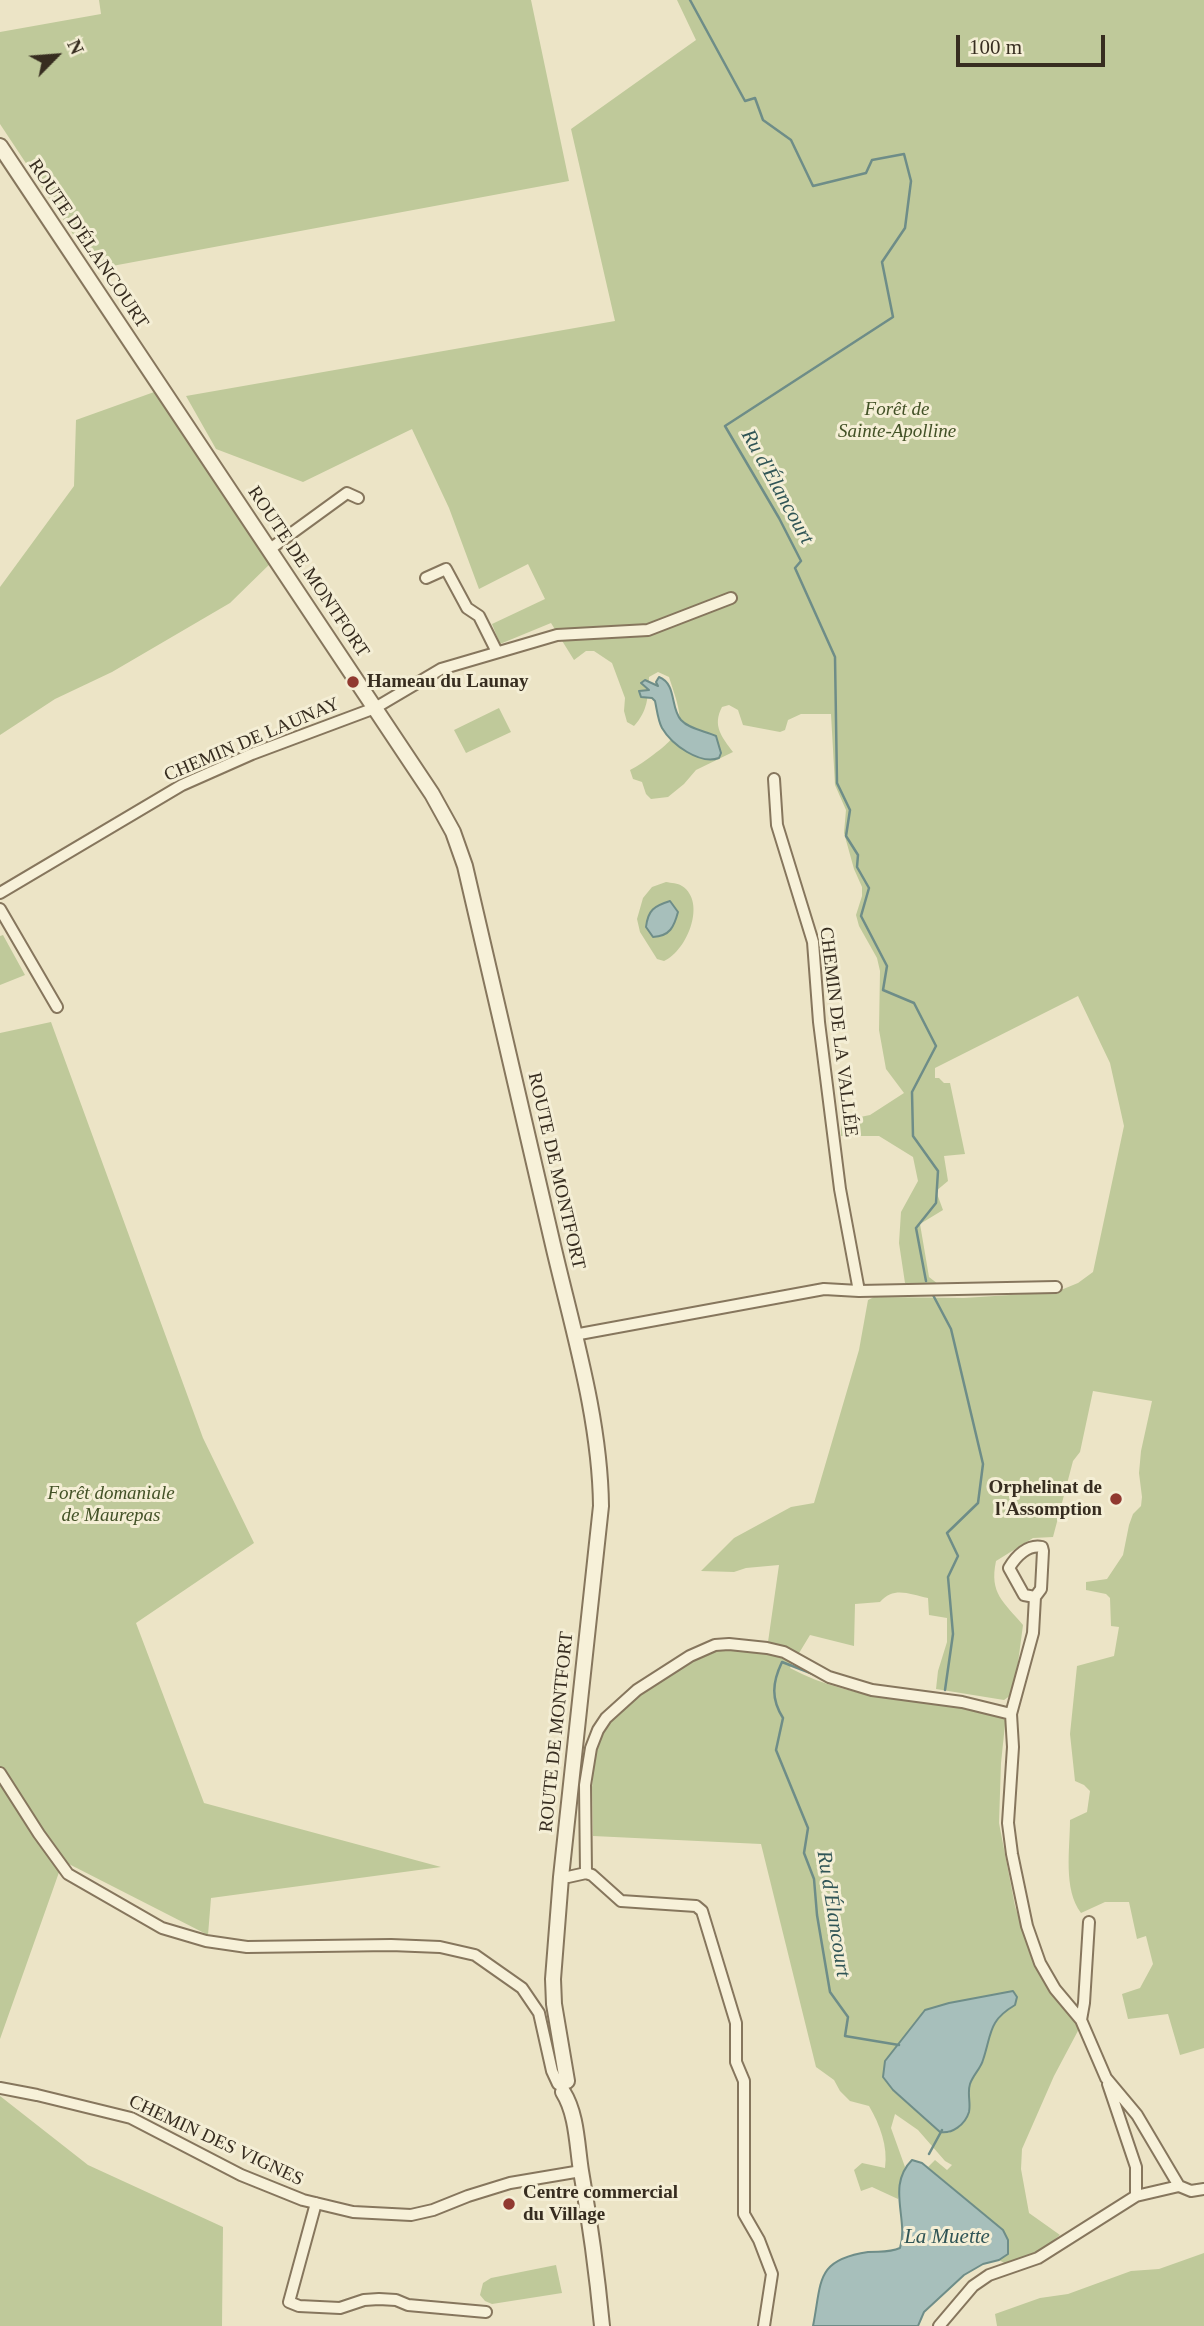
<!DOCTYPE html>
<html>
<head>
<meta charset="utf-8">
<style>
  body { margin:0 }
  #map { position:relative; width:1204px; height:2326px; overflow:hidden; background:#ece4c6; font-family:"Times New Roman",serif }
  canvas { display:block }
  .north { position:absolute; left:21px; top:21px; width:70px; height:70px; -webkit-text-stroke:5px #f4eed5; paint-order:stroke; rotate:65deg; font-size:19px; font-weight:700; line-height:28px; text-align:center; color:#372d20 }
  .north::after { content:''; display:block; margin:auto; width:24px; height:32px; background:#372d20; clip-path:polygon(50% 0,100% 100%,50% 72%,0 100%) }
  .scale { position:absolute; left:956px; top:35px; width:149px; height:32px; box-sizing:border-box; border:4px solid #372d20; border-top:0; padding-left:9px; font-size:21px; line-height:24px; white-space:nowrap; color:#372d20; -webkit-text-stroke:5px #f4eed5; paint-order:stroke }
</style>
</head>
<body>
<div id="map">
<canvas width="1204" height="2326"></canvas>
<div class="north">N</div>
<div class="scale">100 m</div>
</div>
<script>
const context = document.querySelector('canvas').getContext('2d');
context.lineJoin = 'round';
function fill(path, color) { context.fillStyle = color; context.fill(path, 'evenodd'); }
function strokePath(path, color, width, dash) { context.strokeStyle = color; context.lineWidth = width; context.lineCap = dash ? 'butt' : 'round'; context.setLineDash(dash || []); context.stroke(path); }
function label(font, color, halo, rows, align = 'center') {
  context.font = font + ' "Times New Roman",serif'; context.lineWidth = 6; context.setLineDash([]); context.textBaseline = 'middle'; context.strokeStyle = halo; context.fillStyle = color; for (const [text, x, y, turn = 0] of rows) {
    context.save(); context.translate(x, y); context.rotate((+turn || 0) * Math.PI / 180); context.textAlign = isNaN(turn) ? turn : align; if (halo) context.strokeText(text, 0, 0); context.fillText(text, 0, 0); context.restore();
  }
}
fill(new Path2D(`
  M 99,0 L 531,0 L 569,181 L 96,269 L 0,124 L 0,32 L 101,14 Z
  M 677,0 L 1204,0 L 1204,2048 L 1180,2055 L 1168,2014 L 1128,2019 L 1122,1994 L 1140,1988 L 1153,1964 L 1146,1936 L 1137,1939 L 1129,1902 L 1105,1902 L 1081,1913 C 1063,1889 1070,1849 1070,1820 L 1087,1812 L 1090,1791 L 1084,1785 L 1075,1781 L 1070,1734 L 1077,1666 L 1114,1656 L 1119,1627 L 1111,1626 L 1110,1598 L 1106,1594 L 1086,1590 L 1086,1582 L 1107,1579 L 1123,1555 L 1129,1525 L 1133,1514 L 1141,1506 L 1142,1497 L 1139,1473 L 1141,1451 L 1152,1401 L 1093,1391 L 1080,1452 L 1073,1461 L 1053,1537 L 1033,1538 L 996,1561 C 989,1594 1004,1602 1023,1625 L 1014,1693 L 1004,1700 L 936,1689 L 938,1671 L 947,1642 L 947,1618 L 929,1615 L 928,1598 C 909,1594 894,1586 880,1602 L 855,1604 L 854,1646 L 810,1635 L 790,1668 C 856,1704 935,1699 1006,1715 L 1001,1763 L 999,1823 L 1015,1906 L 1031,1955 L 1047,1984 L 1080,2027 L 1054,2076 L 1022,2149 L 1021,2169 L 1029,2213 L 1060,2235 L 1042,2250 L 1006,2264 L 999,2260 L 1008,2254 L 1003,2230 L 928,2167 L 935,2160 L 947,2170 L 952,2165 L 945,2161 L 918,2130 L 895,2114 L 891,2128 L 905,2167 L 898,2199 L 872,2187 L 861,2191 L 854,2170 L 862,2163 L 885,2168 C 888,2146 880,2125 869,2106 L 850,2101 L 840,2091 L 834,2080 L 816,2067 L 761,1844 L 593,1836 L 592,1787 L 597,1729 L 715,1638 L 768,1642 L 779,1565 L 746,1568 L 734,1572 L 701,1571 L 734,1538 L 791,1507 L 814,1503 L 859,1350 L 868,1300 L 874,1297 L 964,1298 L 1056,1292 L 1078,1283 L 1093,1272 L 1124,1126 L 1110,1063 L 1078,996 L 935,1068 L 935,1078 L 939,1078 L 944,1083 L 950,1083 L 965,1154 L 944,1156 L 948,1181 L 936,1191 L 943,1210 L 920,1224 L 929,1277 L 938,1284 L 905,1283 L 899,1243 L 901,1212 L 918,1181 L 913,1157 L 879,1136 L 841,1136 L 841,1121 L 870,1115 L 904,1093 L 886,1069 L 879,1030 L 880,971 L 877,958 L 859,926 L 856,915 L 862,896 L 862,887 L 854,869 L 844,833 L 846,810 L 835,785 L 831,714 L 801,714 L 788,720 L 785,730 L 780,732 L 743,725 L 738,710 L 729,705 L 722,707 C 712,726 722,737 733,752 L 696,770 L 684,784 L 668,797 L 651,799 L 646,794 L 642,782 L 633,779 L 630,770 C 638,766 646,760 653,755 C 690,729 681,715 669,677 L 658,672 L 649,677 C 648,697 648,711 634,726 L 627,722 L 624,711 L 625,698 L 612,663 L 594,651 L 586,651 L 574,660 L 551,623 L 500,644 L 492,624 L 545,599 L 528,564 L 479,589 L 449,508 L 412,429 L 303,482 L 216,449 L 186,396 L 615,321 L 571,129 L 696,40 ZM 1012,1991 L 1015,2005 L 1002,2013 L 989,2033 L 983,2062 L 970,2083 L 969,2112 L 949,2133 L 940,2132 L 893,2091 L 883,2077 L 925,2010 L 949,2003 Z
  M 157,391 L 276,558 L 230,603 L 112,672 L 55,699 L 0,735 L 0,587 L 74,486 L 76,420 Z
  M 499,708 L 511,732 L 466,753 L 454,730 Z
  M 666,882 C 671,883 678,883 682,886 C 707,902 687,951 664,961 L 657,959 L 640,932 L 637,919 L 643,898 L 652,887 Z
  M 3,935 L 25,975 L 0,985 L 0,936 Z
  M 51,1022 L 203,1438 L 254,1543 L 136,1623 L 204,1803 L 441,1867 L 211,1898 L 208,1935 L 63,1861 L 0,2039 L 0,1033 Z
  M 0,2096 L 88,2165 L 223,2227 L 222,2326 L 0,2326 Z
  M 1204,2253 L 1204,2326 L 997,2326 L 995,2314 L 1040,2298 L 1068,2294 L 1131,2271 L 1159,2269 Z
  M 556,2265 L 562,2293 L 492,2304 L 485,2301 L 480,2295 L 483,2283 L 491,2278 Z`), '#bfc99a');
const water = new Path2D(`
  M 659,677 C 677,684 670,708 681,720 C 689,729 705,731 716,736 L 721,753 L 719,758 C 700,765 672,745 662,728 C 658,721 657,710 655,701 L 652,698 L 641,697 L 639,691 L 649,690 L 641,683 L 645,680 L 658,686 L 656,682 Z
  M 670,901 L 678,912 C 674,927 670,936 653,937 L 646,927 C 648,910 654,906 670,901 Z
  M 1013,1991 L 1017,1997 L 1015,2005 C 988,2021 992,2033 983,2060 C 981,2068 973,2075 970,2084 C 967,2093 971,2103 969,2112 C 965,2125 952,2134 940,2132 L 893,2090 L 883,2077 L 885,2061 L 925,2010 L 949,2003 Z
  M 912,2160 L 922,2163 L 1003,2230 L 1008,2240 L 1008,2254 L 999,2260 L 983,2264 L 964,2275 L 924,2312 L 918,2326 L 813,2326 C 822,2281 815,2260 868,2252 C 880,2251 889,2253 900,2248 C 909,2219 886,2186 912,2160 Z`);
fill(water, '#a7bfbb');
strokePath(water, '#6e8d88', 2);
strokePath(new Path2D(`
  M 690,0 L 745,101 L 755,98 L 763,120 L 791,140 L 813,186 L 866,173 L 872,160 L 904,154 L 911,181 L 905,228 L 882,262 L 893,317 L 725,426 L 779,518 L 801,561 L 795,568 L 835,657 L 837,783 L 850,810 L 846,836 L 858,855 L 857,867 L 869,888 L 861,916 L 887,966 L 883,990 L 914,1003 L 936,1046 L 912,1092 L 913,1136 L 938,1171 L 936,1203 L 916,1228 L 926,1281
  M 933,1295 L 951,1329 L 983,1464 L 978,1503 L 947,1533 L 958,1556 L 948,1577 L 953,1634 L 945,1690
  M 813,1674 L 782,1662 C 772,1683 771,1699 783,1718 L 776,1750 L 808,1828 L 804,1853 L 814,1879 L 817,1915 L 830,1992 L 848,2017 L 845,2036 L 899,2045
  M 929,2154 L 942,2130`), '#6e8d88', 2.5);
const minor = new Path2D(`
  M 270,549 L 347,493 L 358,498
  M 426,578 L 446,569 L 467,608 L 479,616 L 497,652
  M 774,779 L 777,825 L 813,942 L 819,1022 L 840,1189 L 859,1291
  M 0,893 L 182,785 L 252,754 L 375,708 L 441,669 L 557,635 L 648,630 L 731,598
  M 0,909 L 57,1007
  M 574,1335 L 824,1289 L 859,1291 L 1056,1287
  M 1035,1597 L 1024,1595 L 1009,1568 C 1016,1556 1028,1544 1042,1547 L 1043,1551 L 1041,1589 L 1035,1597 L 1033,1633 L 1011,1714 L 1013,1747 L 1008,1823 L 1012,1854 L 1027,1926 L 1040,1963 L 1055,1989 L 1081,2020 L 1106,2078 L 1137,2115 L 1179,2186
  M 0,1773 L 39,1834 L 68,1874 L 162,1928 L 206,1941 L 247,1947 L 391,1945 L 440,1947 L 475,1955 L 522,1988 L 539,2013 L 552,2071 L 558,2084
  M 586,1873 L 585,1785 L 591,1748 L 598,1730 L 606,1718 L 637,1690 L 690,1656 L 715,1645 L 729,1644 L 767,1648 L 784,1652 L 829,1677 L 872,1690 L 962,1702 L 1011,1714
  M 561,1877 L 568,1877 L 586,1873 L 592,1875 L 621,1901 L 696,1906 L 702,1911 L 736,2023 L 736,2062 L 744,2081 L 744,2214 L 759,2240 L 772,2274 L 764,2326
  M 1081,2020 L 1084,2003 L 1089,1922
  M 1108,2084 L 1136,2167 L 1136,2196
  M 0,2088 L 37,2095 L 131,2118 L 241,2175 L 303,2200 L 353,2212 L 411,2215 L 433,2210 L 468,2196 L 510,2183 L 581,2171
  M 1179,2186 L 1191,2191 L 1204,2189
  M 316,2203 L 289,2302 L 299,2306 L 340,2308 L 364,2300 L 379,2299 L 396,2300 L 408,2305 L 486,2312
  M 939,2326 L 973,2286 L 989,2275 L 1038,2258 L 1136,2196 L 1179,2186`);
const tertiary = new Path2D(`
  M 0,146 L 432,794 L 453,832 L 465,866 C 494,993 524,1119 553,1245 C 573,1331 600,1418 601,1506 L 561,1877 L 553,1979 L 554,2004 L 567,2081
  M 563,2092 C 577,2114 577,2146 581,2171 C 590,2222 597,2274 602,2326`);
strokePath(minor, '#86765d', 14);
strokePath(tertiary, '#86765d', 18);
strokePath(minor, '#f7f1d9', 10);
strokePath(tertiary, '#f7f1d9', 14);
for (const [x, y, r, color] of [
  [353,682,7,"#913930"],
  [1116,1499,7,"#913930"],
  [509,2204,7,"#913930"]
]) { const dot = new Path2D(); dot.arc(x, y, r, 0, 2 * Math.PI); context.fillStyle = color; context.fill(dot); strokePath(dot, '#f4eed5', 2.5); }
label('19px', '#372d20', '#f4eed5', [
  ["ROUTE D'ÉLANCOURT",88,244,56],
  ["ROUTE DE MONTFORT",308,572,56],
  ["CHEMIN DE LAUNAY",252,740,-23],
  ["CHEMIN DE LA VALLÉE",838,1032,83],
  ["ROUTE DE MONTFORT",556,1171,77],
  ["ROUTE DE MONTFORT",557,1732,-84],
  ["CHEMIN DES VIGNES",216,2141,25]
]);
label('italic 19px', '#435227', '#f4eed5', [
  ["Forêt de",897,410],
  ["Sainte-Apolline",897,432],
  ["Forêt domaniale",111,1494],
  ["de Maurepas",111,1516]
]);
label('bold 19px', '#372d20', '#f4eed5', [
  ["Hameau du Launay",367,682],
  ["Orphelinat de",1102,1488,"right"],
  ["l'Assomption",1102,1510,"right"],
  ["Centre commercial",523,2193],
  ["du Village",523,2215]
], 'left');
label('italic 21px', '#305556', '#f4eed5', [
  ["Ru d'Élancourt",777,487,61],
  ["Ru d'Élancourt",833,1914,81],
  ["La Muette",947,2237]
]);
</script>
</body>
</html>
